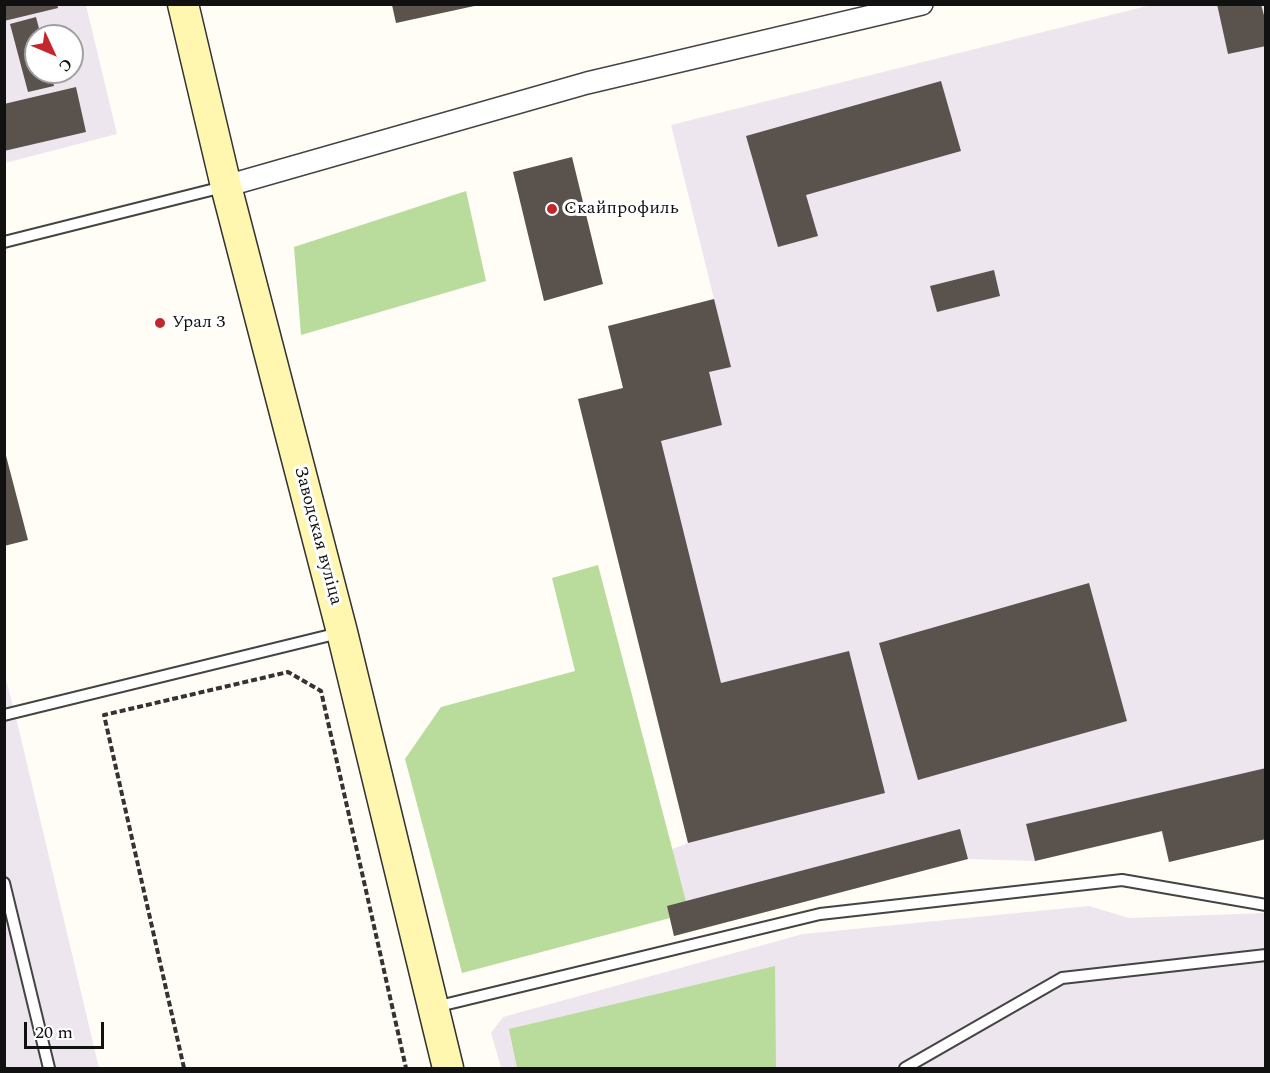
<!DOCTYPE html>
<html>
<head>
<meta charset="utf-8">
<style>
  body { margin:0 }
  #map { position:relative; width:1270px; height:1073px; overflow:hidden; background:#fffdf5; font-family:Spectral,serif }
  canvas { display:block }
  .frame { position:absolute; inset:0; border:6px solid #111; pointer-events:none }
  .north { position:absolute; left:24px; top:24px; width:60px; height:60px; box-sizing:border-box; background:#fff; border:2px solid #a0a0a0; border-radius:50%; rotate:134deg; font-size:16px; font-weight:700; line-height:24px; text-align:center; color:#111 }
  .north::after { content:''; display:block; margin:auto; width:21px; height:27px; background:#c4262e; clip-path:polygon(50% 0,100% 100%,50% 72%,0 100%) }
  .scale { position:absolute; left:24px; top:1022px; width:80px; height:27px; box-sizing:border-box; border:3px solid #111; border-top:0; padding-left:8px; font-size:18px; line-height:21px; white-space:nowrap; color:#111; -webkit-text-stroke:4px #fff; paint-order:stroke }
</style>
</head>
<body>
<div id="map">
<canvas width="1270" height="1073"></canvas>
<div class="frame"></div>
<div class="north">С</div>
<div class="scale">20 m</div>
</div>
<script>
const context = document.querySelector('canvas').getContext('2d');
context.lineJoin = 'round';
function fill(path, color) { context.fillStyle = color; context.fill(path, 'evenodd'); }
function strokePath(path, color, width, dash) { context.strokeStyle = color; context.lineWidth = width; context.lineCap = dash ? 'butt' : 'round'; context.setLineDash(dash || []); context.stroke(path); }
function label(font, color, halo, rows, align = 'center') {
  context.font = font + ' Spectral,serif'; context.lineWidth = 6; context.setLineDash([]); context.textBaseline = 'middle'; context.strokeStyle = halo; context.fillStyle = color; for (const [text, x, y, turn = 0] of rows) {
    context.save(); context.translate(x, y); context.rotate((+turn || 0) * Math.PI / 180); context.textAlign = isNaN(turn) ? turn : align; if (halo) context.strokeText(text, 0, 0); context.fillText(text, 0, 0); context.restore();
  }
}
fill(new Path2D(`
  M 5,5 L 86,5 L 117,134 L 5,163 ZM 36,36 L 72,36 L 72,72 L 36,72 Z
  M 1151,5 L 1265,5 L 1265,839 L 1169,862 L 1161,832 L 1035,861 L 968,859 L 674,936 L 667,906 L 649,858 L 688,843 L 578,399 L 623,388 L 608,326 L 714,299 L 671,125 Z
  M 4,671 L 20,734 L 99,1068 L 5,1068 Z
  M 1089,906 L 1129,918 L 1265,913 L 1265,1068 L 501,1068 L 491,1033 L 503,1017 L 803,934 Z`), '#eee6ef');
fill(new Path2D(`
  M 466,191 L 486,281 L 301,335 L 294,247 Z
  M 598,565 L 689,913 L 462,973 L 405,759 L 441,707 L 575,671 L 552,578 Z
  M 775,966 L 776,1068 L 517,1068 L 509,1029 Z`), '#b9dc9c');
fill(new Path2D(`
  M 4,4 L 57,4 L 58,8 L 4,21 Z
  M 1217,4 L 1261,4 L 1266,23 L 1266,46 L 1228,54 Z
  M 392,5 L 479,5 L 396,23 Z
  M 36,17 L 41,36 L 36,36 L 36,72 L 51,72 L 54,86 L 28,92 L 10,24 Z
  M 941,81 L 961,151 L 806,195 L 818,236 L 778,247 L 746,136 Z
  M 76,87 L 86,132 L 4,151 L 4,104 Z
  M 572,157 L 603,284 L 544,301 L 513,172 Z
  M 994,270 L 1000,296 L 937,312 L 930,286 Z
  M 714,299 L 731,367 L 709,372 L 722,425 L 661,441 L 721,683 L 849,651 L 885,793 L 688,843 L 578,399 L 623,388 L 608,326 Z
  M 4,448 L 28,540 L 4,546 Z
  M 1089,583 L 1127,721 L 918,780 L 879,643 Z
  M 1266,768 L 1266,839 L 1169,862 L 1162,831 L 1035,861 L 1026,824 Z
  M 960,829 L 968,859 L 674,936 L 667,906 Z`), '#5a524d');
const lane = new Path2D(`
  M 4,242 L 223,187
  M 4,715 L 339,633
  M 4,883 L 49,1068
  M 435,1007 L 820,914 L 1122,880 L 1266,905
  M 905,1068 L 1062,978 L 1266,955`);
const street = new Path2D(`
  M 226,186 L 587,83 L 922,4`);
const secondary = new Path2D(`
  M 183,4 L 226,186 L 342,632 L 448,1068`);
strokePath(lane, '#444', 14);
strokePath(street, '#444', 24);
strokePath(secondary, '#333', 33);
strokePath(new Path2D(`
  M 184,1068 L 104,715 L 288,672 L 321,691 L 406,1068`), '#333', 4, [6, 3]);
strokePath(lane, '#fff', 10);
strokePath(street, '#fff', 21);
strokePath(secondary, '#fff6b0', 30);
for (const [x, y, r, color] of [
  [552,209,6,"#c4262e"],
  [160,323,6,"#c4262e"]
]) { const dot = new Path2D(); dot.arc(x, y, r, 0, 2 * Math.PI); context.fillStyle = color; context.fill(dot); strokePath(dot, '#fff', 2); }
label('18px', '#111', '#fff', [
  ["Скайпрофиль",564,209],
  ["Урал 3",172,323]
], 'left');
label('18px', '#111', '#fff', [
  ["Заводская вуліца",317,536,75]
]);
</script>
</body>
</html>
